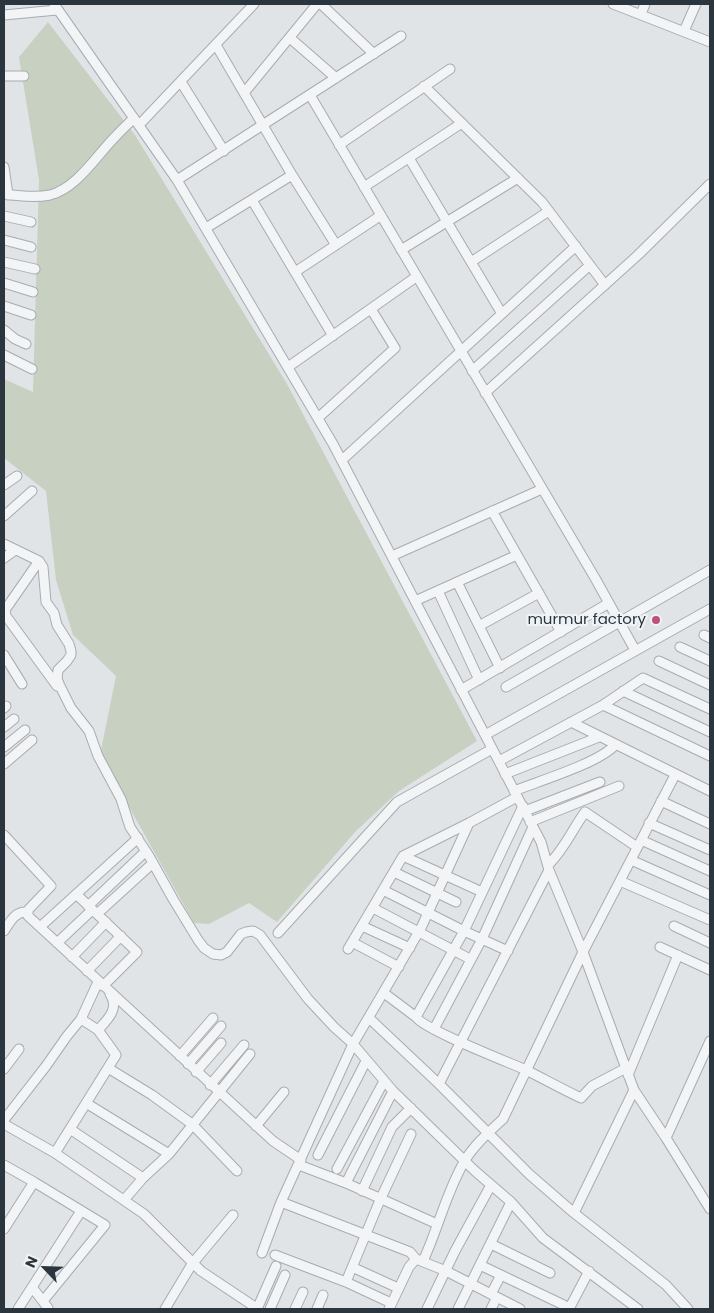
<!DOCTYPE html>
<html>
<head>
<meta charset="utf-8">
<style>
  body { margin:0 }
  #map { position:relative; width:714px; height:1313px; overflow:hidden; background:#e0e4e7; font-family:Poppins,sans-serif }
  canvas { display:block }
  .frame { position:absolute; inset:0; border:5px solid #2a353d; pointer-events:none }
  .north { position:absolute; left:20px; top:1243px; width:50px; height:50px; -webkit-text-stroke:4px #eff3f5; paint-order:stroke; rotate:294deg; font-size:14px; font-weight:700; line-height:20px; text-align:center; color:#2a353d }
  .north::after { content:''; display:block; margin:auto; width:18px; height:22px; background:#2a353d; clip-path:polygon(50% 0,100% 100%,50% 72%,0 100%) }
</style>
</head>
<body>
<div id="map">
<canvas width="714" height="1313"></canvas>
<div class="frame"></div>
<div class="north">N</div>
</div>
<script>
const context = document.querySelector('canvas').getContext('2d');
context.lineJoin = 'round';
function fill(path, color) { context.fillStyle = color; context.fill(path, 'evenodd'); }
function strokePath(path, color, width, dash) { context.strokeStyle = color; context.lineWidth = width; context.lineCap = dash ? 'butt' : 'round'; context.setLineDash(dash || []); context.stroke(path); }
function label(font, color, halo, rows, align = 'center') {
  context.font = font + ' Poppins,sans-serif'; context.lineWidth = 4.5; context.setLineDash([]); context.textBaseline = 'middle'; context.strokeStyle = halo; context.fillStyle = color; for (const [text, x, y, turn = 0] of rows) {
    context.save(); context.translate(x, y); context.rotate((+turn || 0) * Math.PI / 180); context.textAlign = isNaN(turn) ? turn : align; if (halo) context.strokeText(text, 0, 0); context.fillText(text, 0, 0); context.restore();
  }
}
fill(new Path2D(`
  M 48,22 L 135,135 L 287,384 L 477,741 L 399,791 L 355,832 L 277,922 L 249,903 L 209,924 L 194,923 L 100,755 L 116,676 L 73,635 L 56,580 L 46,491 L 4,458 L 4,379 L 33,392 L 39,180 L 19,57 Z`), '#c8d0c2');
const minor = new Path2D(`
  M 54,4 L 177,180 L 333,444 L 541,842 L 549,870 L 583,952 L 634,1090 L 666,1138 L 710,1209
  M 321,4 L 374,54
  M 613,4 L 710,42
  M 641,14 L 645,4
  M 4,15 L 57,10
  M 684,31 L 696,4
  M 290,38 L 336,78
  M 4,76 L 24,76
  M 181,82 L 224,151
  M 424,86 L 542,202 L 605,285
  M 244,93 L 317,4
  M 310,95 L 595,578 L 635,650
  M 139,125 L 254,4
  M 339,145 L 450,69
  M 409,158 L 502,314
  M 4,167 L 8,195
  M 292,175 L 336,245
  M 177,180 L 401,36
  M 364,187 L 462,123
  M 4,194 C 19,196 35,198 50,195 C 77,188 96,156 115,137 C 121,130 128,124 134,118
  M 252,200 L 333,336
  M 4,216 L 31,222
  M 206,228 L 292,175 L 216,45
  M 4,240 L 31,247
  M 401,250 L 518,178
  M 4,262 L 35,269
  M 471,262 L 549,211
  M 295,272 L 380,216
  M 4,283 L 33,292
  M 4,306 L 31,315
  M 4,330 L 15,339 L 26,344
  M 4,355 L 32,369
  M 288,367 L 416,277
  M 472,371 L 590,265
  M 485,393 L 638,255 L 710,184
  M 318,418 L 395,348 L 371,309
  M 342,460 L 576,246
  M 4,485 L 17,476
  M 492,511 L 561,632
  M 4,516 L 32,491
  M 4,544 L 39,561 L 43,567 L 46,602 L 54,613 L 57,625 L 69,644 L 71,651 L 71,655 L 67,661 L 58,670 L 57,679 L 60,686 L 71,708 L 89,731 L 98,756 L 121,799 L 130,827 L 149,856 L 173,899 L 198,940 L 204,948 L 213,954 L 221,955 L 227,952 L 241,934 L 246,932 L 253,931 L 260,935 L 308,999 L 334,1027 L 353,1044 L 393,1091 L 475,1171 L 511,1202 L 543,1238 L 638,1309
  M 392,556 L 542,489
  M 4,558 L 15,550
  M 39,561 L 5,610 L 6,616 L 57,686
  M 457,582 L 500,668
  M 438,591 L 479,680
  M 415,601 L 517,555
  M 479,626 L 539,593
  M 704,635 L 710,638
  M 680,647 L 710,661
  M 4,655 L 22,684
  M 659,661 L 710,685
  M 506,687 L 710,570
  M 461,690 L 609,603
  M 623,691 L 710,732
  M 603,705 L 710,756
  M 4,708 L 6,706
  M 571,722 L 710,791
  M 4,727 L 14,719
  M 485,735 L 710,609
  M 4,747 L 25,730
  M 499,761 L 603,705 L 643,678 L 710,709
  M 4,764 L 32,740
  M 505,774 L 599,737
  M 514,791 C 539,781 599,763 615,745
  M 661,801 L 710,824
  M 525,811 L 600,782
  M 530,822 L 619,786
  M 469,823 L 421,928 L 353,1044 L 281,1202 L 410,1252 L 416,1259 L 446,1271 L 520,1309
  M 649,823 L 710,850
  M 4,835 L 51,886 L 28,910 L 28,916 L 273,1141 L 301,1160
  M 641,840 L 710,871
  M 403,856 L 482,892
  M 631,860 L 710,895
  M 548,865 C 564,850 572,830 585,812 L 637,847
  M 394,872 L 456,902
  M 620,881 L 710,920
  M 383,890 L 464,931 L 508,951
  M 76,894 L 137,952 L 103,986
  M 88,906 L 146,851
  M 373,908 L 470,959
  M 97,914 L 153,863
  M 362,926 L 410,948
  M 674,926 L 710,943
  M 40,927 L 138,838
  M 4,931 C 10,922 15,911 27,912
  M 278,933 L 397,802 L 492,749
  M 352,942 L 399,967
  M 57,943 L 92,910
  M 660,947 L 710,970
  M 348,949 L 403,856 L 469,823 L 517,797
  M 72,957 L 106,922
  M 87,971 L 121,936
  M 384,993 L 416,1017 C 423,1029 508,1062 526,1070 C 544,1079 562,1089 581,1098 L 592,1086 L 626,1068
  M 416,1017 L 464,931 L 523,806
  M 369,1018 L 439,1084 L 529,1174 L 574,1213 L 666,1285 L 688,1309
  M 81,1019 L 98,1030
  M 434,1029 L 482,939 L 533,827
  M 180,1056 L 213,1018
  M 188,1064 L 221,1026
  M 108,1068 L 152,1095 L 192,1124 L 237,1171
  M 4,1069 L 19,1049
  M 196,1072 L 221,1043
  M 628,1075 L 678,955
  M 439,1084 L 549,870
  M 210,1085 L 244,1045
  M 86,1103 L 169,1154
  M 4,1120 L 46,1066 L 67,1036 L 81,1019 L 98,982
  M 4,1124 L 55,1153 L 144,1214 L 201,1271 L 258,1309
  M 256,1126 L 284,1092
  M 70,1129 L 143,1178 L 124,1200
  M 666,1138 L 710,1041
  M 55,1153 L 116,1055 L 98,1030 C 107,1020 120,1009 110,994
  M 318,1155 L 366,1061
  M 4,1165 L 34,1182 L 105,1225 L 43,1301
  M 299,1165 L 346,1183 L 437,1224
  M 337,1169 L 384,1081
  M 143,1178 L 169,1154 L 250,1054
  M 346,1183 L 393,1091
  M 362,1191 L 392,1127 L 411,1108
  M 574,1213 L 634,1090
  M 4,1229 L 34,1182
  M 491,1244 L 550,1273
  M 262,1253 L 281,1202
  M 275,1255 L 346,1282 L 391,1303
  M 423,1261 C 438,1229 446,1193 464,1162 C 473,1146 490,1131 503,1119 L 584,950 L 675,775
  M 480,1265 L 570,1308
  M 352,1267 L 398,1288
  M 346,1282 L 380,1200 L 411,1134
  M 32,1287 L 48,1308
  M 491,1294 L 501,1275
  M 18,1309 L 81,1211
  M 165,1309 L 192,1264 L 233,1215
  M 257,1309 L 276,1266
  M 270,1309 L 285,1275
  M 295,1309 L 303,1292
  M 317,1309 L 323,1295
  M 389,1309 L 409,1267 L 416,1259
  M 427,1309 L 455,1251 L 491,1185
  M 458,1309 L 511,1202
  M 491,1309 L 497,1297
  M 569,1309 L 589,1271`);
strokePath(minor, '#a6acb1', 11);
strokePath(minor, '#f2f4f6', 9);
for (const [x, y, r, color] of [
  [656,620,5,"#c15079"]
]) { const dot = new Path2D(); dot.arc(x, y, r, 0, 2 * Math.PI); context.fillStyle = color; context.fill(dot); strokePath(dot, '#eff3f5', 2); }
label('15px', '#2a353d', '#eff3f5', [
  ["murmur factory",646,620]
], 'right');
</script>
</body>
</html>
